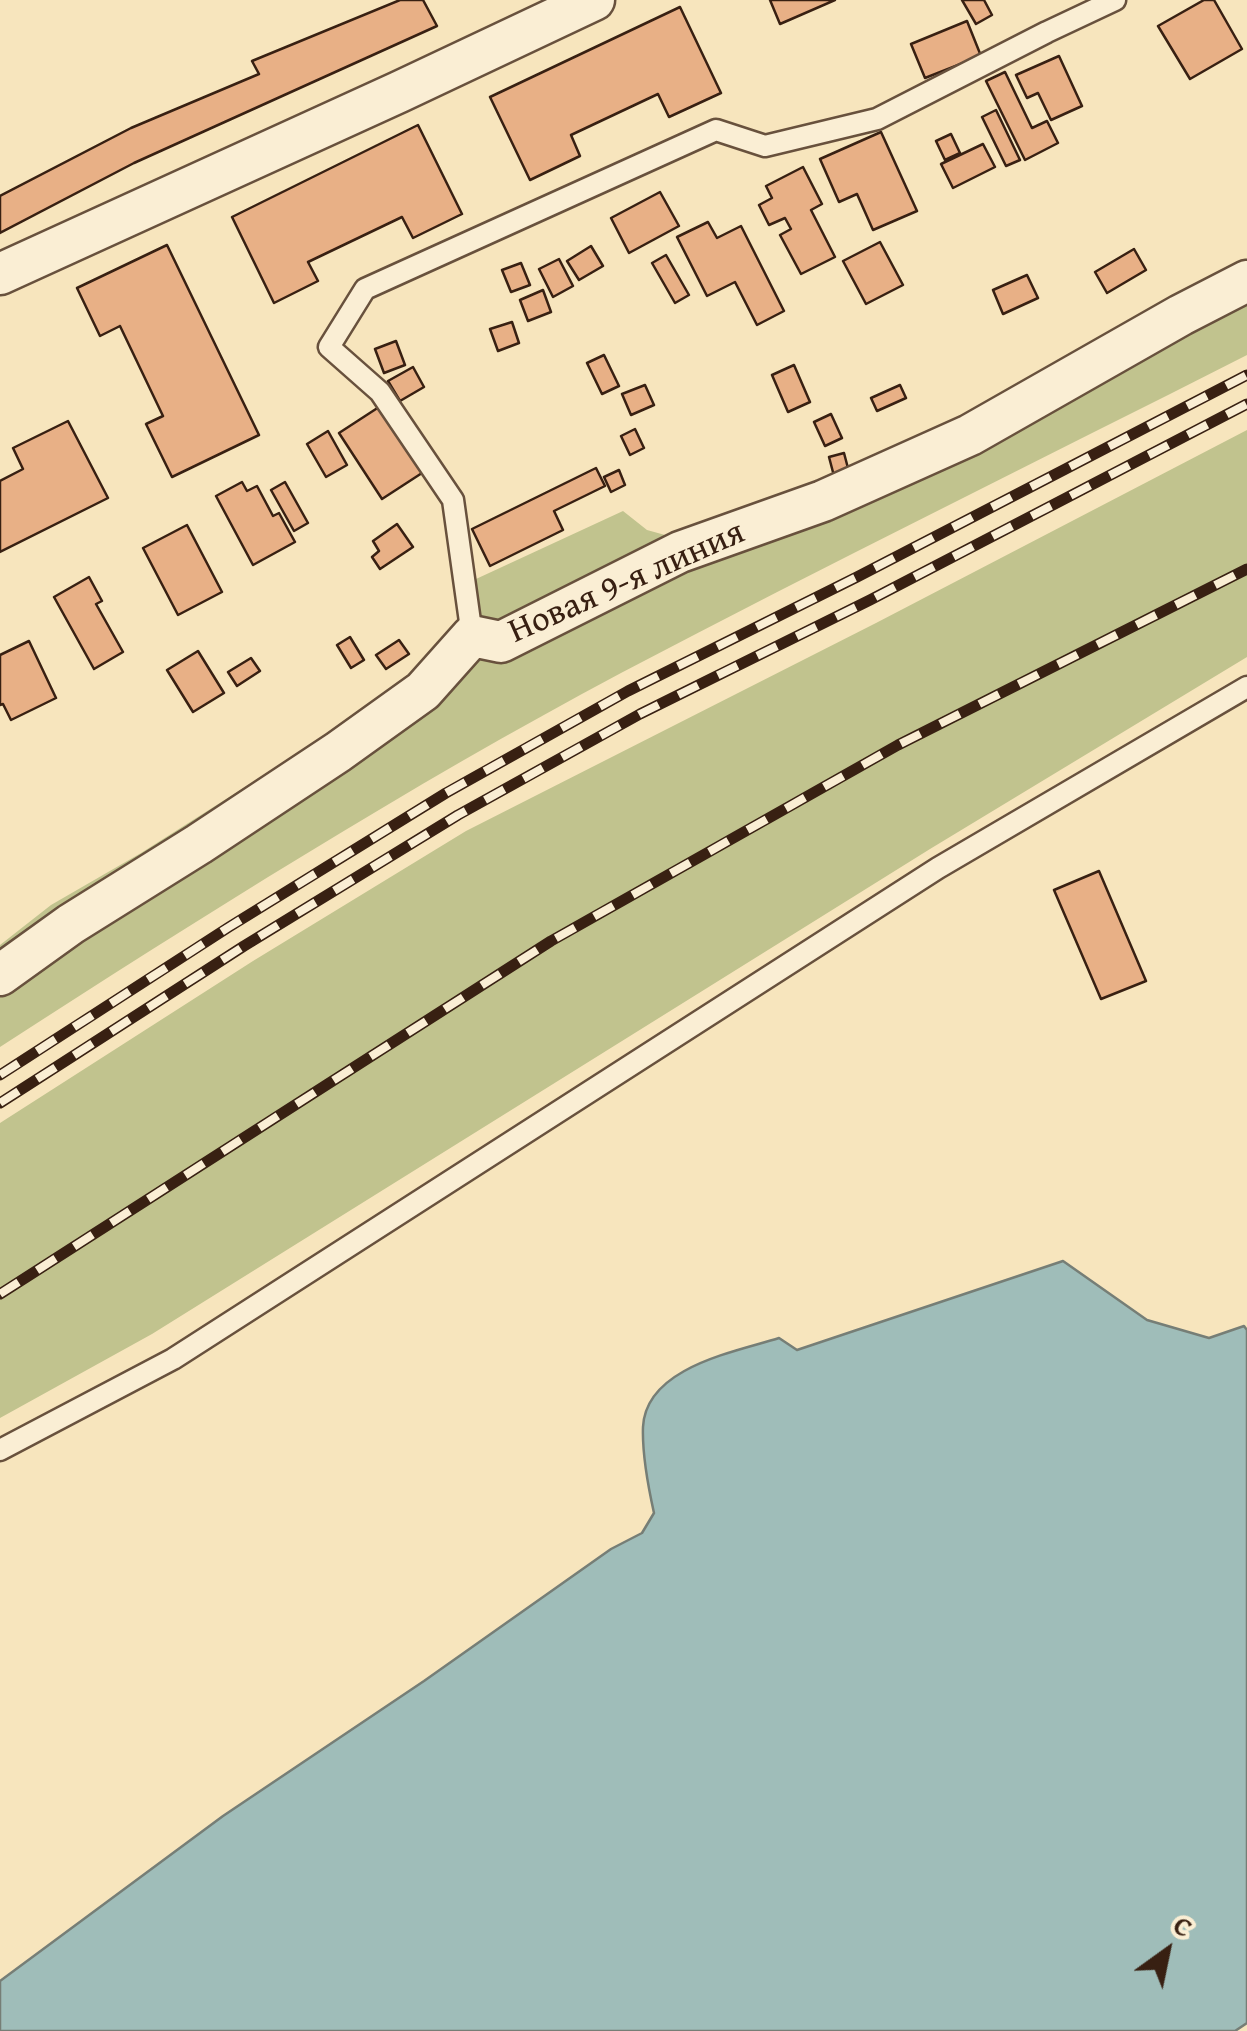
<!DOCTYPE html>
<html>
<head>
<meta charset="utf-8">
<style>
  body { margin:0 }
  #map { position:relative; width:1247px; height:2031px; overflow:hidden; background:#f7e5bd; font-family:"Gentium Book Plus",serif }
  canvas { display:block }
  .north { position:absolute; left:1117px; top:1901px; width:100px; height:100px; -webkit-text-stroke:8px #faeed4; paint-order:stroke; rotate:33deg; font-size:28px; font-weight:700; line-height:40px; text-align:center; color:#382012 }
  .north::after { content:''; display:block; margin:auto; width:35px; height:45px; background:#382012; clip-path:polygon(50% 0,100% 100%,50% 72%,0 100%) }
</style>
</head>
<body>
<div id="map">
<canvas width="1247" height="2031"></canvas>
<div class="north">С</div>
</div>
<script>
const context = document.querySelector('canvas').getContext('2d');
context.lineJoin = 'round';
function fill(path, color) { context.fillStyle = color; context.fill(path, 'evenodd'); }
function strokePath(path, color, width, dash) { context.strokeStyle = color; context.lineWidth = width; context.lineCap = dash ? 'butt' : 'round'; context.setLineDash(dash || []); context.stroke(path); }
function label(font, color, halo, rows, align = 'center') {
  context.font = font + ' "Gentium Book Plus",serif'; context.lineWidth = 8; context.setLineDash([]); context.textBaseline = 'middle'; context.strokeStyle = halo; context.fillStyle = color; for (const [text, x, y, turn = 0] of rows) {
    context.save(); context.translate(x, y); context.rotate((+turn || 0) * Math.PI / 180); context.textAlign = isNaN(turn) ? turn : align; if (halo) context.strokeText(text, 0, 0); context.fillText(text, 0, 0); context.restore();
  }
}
fill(new Path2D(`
  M 1247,259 L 1247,355 C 1038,461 828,564 621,673 C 407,787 203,916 0,1047 L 0,945 L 51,905 L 141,853 L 412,681 L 479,616 L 476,579 L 623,511 L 647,530 L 683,540 L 827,489 Z
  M 1247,430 L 1247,657 L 930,849 L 152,1334 L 0,1418 L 0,1123 L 253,961 L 466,831 L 876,623 Z`), '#c1c38e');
const water = new Path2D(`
  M 1063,1261 L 1147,1320 L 1209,1338 L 1244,1326 L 1247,1330 L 1247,2023 L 1235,2031 L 0,2031 L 0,1981 L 223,1816 L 424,1681 L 611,1549 L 642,1533 L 654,1513 C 648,1486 642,1455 643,1427 C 646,1367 735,1352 779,1338 L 797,1350 Z`);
fill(water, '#9fbdb9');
strokePath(water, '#767e76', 2.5);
const building = new Path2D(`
  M 400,0 L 423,0 L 437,26 L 134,163 L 0,233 L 0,196 L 131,128 L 259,74 L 252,61 Z
  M 770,0 L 835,0 L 780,24 Z
  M 962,0 L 984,0 L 992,15 L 976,24 Z
  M 1204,0 L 1214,0 L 1242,49 L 1190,79 L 1158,26 Z
  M 680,7 L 721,93 L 669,117 L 658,94 L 571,135 L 580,156 L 530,180 L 490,97 Z
  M 967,21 L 981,56 L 925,78 L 911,44 Z
  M 1059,56 L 1082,106 L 1051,120 L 1038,93 L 1027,98 L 1016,75 Z
  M 1005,72 L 1032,128 L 1047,121 L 1058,143 L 1025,160 L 986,81 Z
  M 996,110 L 1020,160 L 1006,166 L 982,117 Z
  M 418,125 L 462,214 L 413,238 L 402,217 L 308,262 L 318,281 L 274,303 L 232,217 Z
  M 881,132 L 917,211 L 873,230 L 857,194 L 839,202 L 820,159 Z
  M 951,134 L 960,153 L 945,160 L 936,141 Z
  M 983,144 L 995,167 L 953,188 L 941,164 Z
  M 803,167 L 822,204 L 811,210 L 835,257 L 801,274 L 780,235 L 791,229 L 785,218 L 769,225 L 759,205 L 772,198 L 766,186 Z
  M 660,192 L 679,226 L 629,253 L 611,218 Z
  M 708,222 L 717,238 L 741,226 L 784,311 L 757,325 L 735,282 L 707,296 L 677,237 Z
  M 880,242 L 903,285 L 866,304 L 843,261 Z
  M 167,245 L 259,435 L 172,477 L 146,424 L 163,416 L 120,326 L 100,336 L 77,288 Z
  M 591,246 L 603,266 L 579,280 L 567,261 Z
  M 1134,249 L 1146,270 L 1107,293 L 1095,272 Z
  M 666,255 L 689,295 L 675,303 L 652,263 Z
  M 559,259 L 573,286 L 553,297 L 539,269 Z
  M 521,263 L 530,285 L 511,292 L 502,270 Z
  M 1027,275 L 1038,298 L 1003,314 L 993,290 Z
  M 543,290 L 551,312 L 528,321 L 520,300 Z
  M 512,322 L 519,343 L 498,351 L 490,329 Z
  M 396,341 L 405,365 L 384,373 L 375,349 Z
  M 604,355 L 619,386 L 602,394 L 587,363 Z
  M 794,365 L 810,402 L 788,412 L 772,375 Z
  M 413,367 L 424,387 L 400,401 L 388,381 Z
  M 645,385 L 654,405 L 631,415 L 622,394 Z
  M 900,385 L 906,398 L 877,411 L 871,398 Z
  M 379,407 L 422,473 L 382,499 L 339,433 Z
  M 831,414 L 842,438 L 825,446 L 814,422 Z
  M 68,421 L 108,498 L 0,552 L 0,481 L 23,469 L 13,448 Z
  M 635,429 L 644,448 L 630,455 L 621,436 Z
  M 328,431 L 347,465 L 326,477 L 307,444 Z
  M 844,453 L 849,472 L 834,476 L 829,457 Z
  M 596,468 L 605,486 L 554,511 L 563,530 L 490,566 L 472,529 Z
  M 619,470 L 625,485 L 611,492 L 604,477 Z
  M 242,482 L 247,491 L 257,486 L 273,516 L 279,513 L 295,542 L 253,565 L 216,496 Z
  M 285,482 L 308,523 L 294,531 L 271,490 Z
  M 397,524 L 413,547 L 380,569 L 372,557 L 379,551 L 373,541 Z
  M 187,525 L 222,592 L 178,615 L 143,548 Z
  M 89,577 L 102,601 L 96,604 L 123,652 L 94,669 L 54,597 Z
  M 350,637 L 364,660 L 351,668 L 337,645 Z
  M 399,640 L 409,654 L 386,669 L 376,655 Z
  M 29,641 L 56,698 L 11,720 L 3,704 L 0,705 L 0,655 Z
  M 198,651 L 224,693 L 193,712 L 167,670 Z
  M 251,658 L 260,671 L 237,686 L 228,672 Z
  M 1099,871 L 1146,981 L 1101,999 L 1054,890 Z`);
fill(building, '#e8b086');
strokePath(building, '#382012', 2.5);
const lane = new Path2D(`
  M 472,636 L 453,500 L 380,392 L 329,347 L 365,289 L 716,130 L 765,146 L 877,119 L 1047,32 L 1115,0
  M 0,1450 L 173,1359 L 938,868 L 1247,687`);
const street = new Path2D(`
  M 0,274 L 399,92 L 594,0
  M 0,975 L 71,924 L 199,844 L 338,752 L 423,691 L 472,636 L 501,642 L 680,552 L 823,501 L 970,435 L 1181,315 L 1247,281`);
strokePath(lane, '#68513d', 25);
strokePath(street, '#68513d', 45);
strokePath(lane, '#faeed4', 20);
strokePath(street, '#faeed4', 40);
const rail = new Path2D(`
  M 0,1075 L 229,927 L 446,793 L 628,691 L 857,577 L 1247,375
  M 0,1103 L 244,946 L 458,815 L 640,714 L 870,600 L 1247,404
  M 0,1294 L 551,941 L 898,745 L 1247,569`);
strokePath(rail, '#382012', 11);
strokePath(rail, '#faeed4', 8, [22]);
label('35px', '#382012', '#faeed4', [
  ["Новая 9-я линия",627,583,-24]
]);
</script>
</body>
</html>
